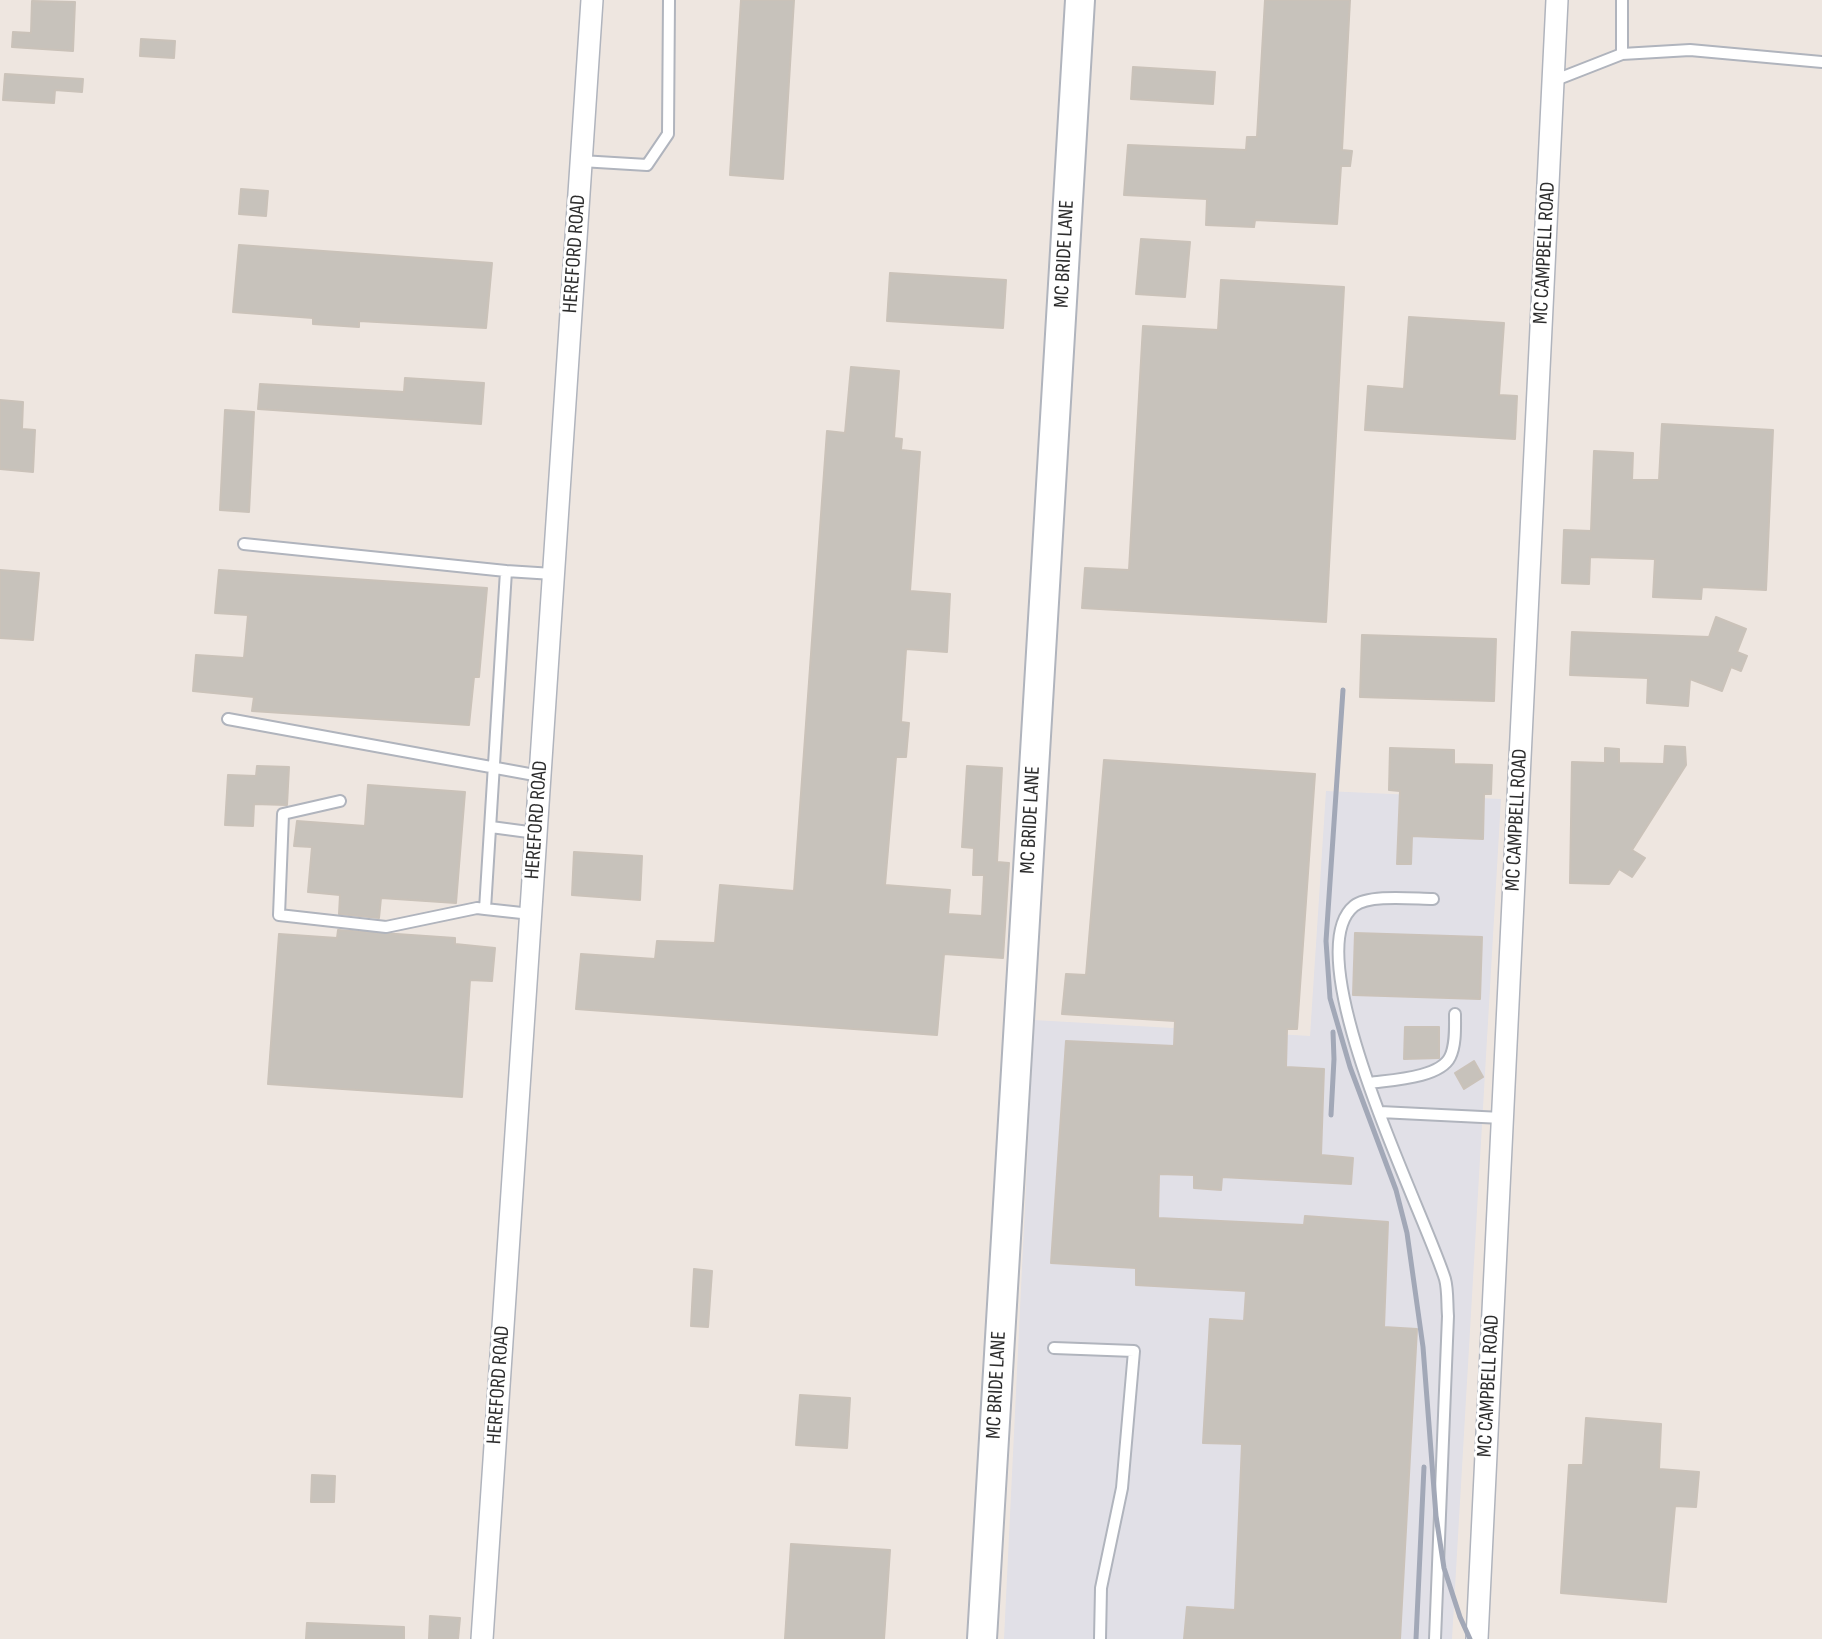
<!DOCTYPE html>
<html>
<head>
<meta charset="utf-8">
<style>
  body { margin:0 }
  canvas { display:block; background:#eee6e0 }
</style>
</head>
<body>
<canvas width="1822" height="1639"></canvas>
<script>
const context = document.querySelector('canvas').getContext('2d');
context.lineJoin = 'round';
function fill(path, color) { context.fillStyle = color; context.fill(path, 'evenodd'); }
function strokePath(path, color, width, dash) { context.strokeStyle = color; context.lineWidth = width; context.lineCap = dash ? 'butt' : 'round'; context.setLineDash(dash || []); context.stroke(path); }
function label(font, color, halo, rows, align = 'center') {
  context.font = font + ' "Sofia Sans Condensed",sans-serif'; context.lineWidth = 6; context.setLineDash([]); context.textBaseline = 'middle'; context.strokeStyle = halo; context.fillStyle = color; for (const [text, x, y, turn = 0] of rows) {
    context.save(); context.translate(x, y); context.rotate((+turn || 0) * Math.PI / 180); context.textAlign = isNaN(turn) ? turn : align; if (halo) context.strokeText(text, 0, 0); context.fillText(text, 0, 0); context.restore();
  }
}
fill(new Path2D(`
  M 1326,791 L 1501,799 L 1452,1639 L 1004,1639 L 1034,1020 L 1310,1036 Z`), '#e1e0e7');
const building = new Path2D(`
  M 741,0 L 794,0 L 783,179 L 730,175 Z
  M 1265,0 L 1350,0 L 1342,150 L 1352,151 L 1350,166 L 1341,166 L 1337,224 L 1255,220 L 1254,227 L 1206,225 L 1207,199 L 1124,195 L 1128,145 L 1246,150 L 1247,137 L 1257,137 Z
  M 32,1 L 75,2 L 73,51 L 12,47 L 13,32 L 31,33 Z
  M 141,39 L 175,41 L 174,58 L 140,56 Z
  M 1133,67 L 1215,72 L 1213,104 L 1131,99 Z
  M 5,74 L 83,79 L 82,92 L 55,90 L 54,103 L 3,100 Z
  M 241,189 L 268,191 L 266,216 L 239,214 Z
  M 1141,239 L 1190,242 L 1185,297 L 1136,294 Z
  M 239,245 L 492,263 L 486,328 L 359,321 L 359,327 L 313,324 L 313,318 L 233,312 Z
  M 890,273 L 1006,280 L 1003,328 L 887,321 Z
  M 1221,280 L 1344,287 L 1326,622 L 1082,608 L 1085,568 L 1129,570 L 1143,326 L 1218,330 Z
  M 1409,317 L 1504,323 L 1499,395 L 1517,396 L 1515,439 L 1365,430 L 1368,386 L 1404,389 Z
  M 851,367 L 899,371 L 894,438 L 902,439 L 901,450 L 920,452 L 910,591 L 950,594 L 947,652 L 906,649 L 901,722 L 909,723 L 906,757 L 896,757 L 885,885 L 950,890 L 948,914 L 982,916 L 984,875 L 973,875 L 974,848 L 962,847 L 967,766 L 1002,768 L 997,862 L 1009,863 L 1003,958 L 944,954 L 937,1035 L 576,1009 L 581,954 L 655,959 L 657,941 L 715,943 L 720,885 L 794,891 L 827,431 L 845,433 Z
  M 405,378 L 484,383 L 481,424 L 258,409 L 260,384 L 404,392 Z
  M 0,400 L 23,402 L 22,429 L 35,430 L 33,472 L 0,469 Z
  M 225,410 L 254,412 L 249,512 L 220,510 Z
  M 1662,424 L 1773,430 L 1766,590 L 1702,587 L 1701,599 L 1653,597 L 1655,559 L 1590,557 L 1589,584 L 1562,583 L 1564,530 L 1591,531 L 1594,451 L 1633,453 L 1632,480 L 1659,480 Z
  M 0,570 L 39,573 L 33,640 L 0,638 Z
  M 219,570 L 487,588 L 479,677 L 474,677 L 469,725 L 252,711 L 254,697 L 193,691 L 196,655 L 244,658 L 248,615 L 215,613 Z
  M 1716,617 L 1746,629 L 1737,652 L 1747,656 L 1741,671 L 1731,667 L 1722,691 L 1690,679 L 1688,706 L 1647,703 L 1648,678 L 1570,675 L 1572,632 L 1709,637 Z
  M 1362,635 L 1496,639 L 1494,701 L 1360,697 Z
  M 1665,746 L 1685,747 L 1686,765 L 1632,850 L 1645,858 L 1632,877 L 1619,869 L 1609,884 L 1570,883 L 1572,762 L 1605,763 L 1605,748 L 1619,749 L 1619,763 L 1664,764 Z
  M 1390,748 L 1454,750 L 1454,764 L 1492,765 L 1491,794 L 1484,794 L 1483,839 L 1412,836 L 1411,864 L 1397,864 L 1400,791 L 1389,790 Z
  M 1104,760 L 1315,774 L 1297,1029 L 1287,1029 L 1286,1067 L 1324,1069 L 1321,1155 L 1353,1158 L 1351,1184 L 1222,1177 L 1221,1190 L 1194,1188 L 1194,1175 L 1159,1174 L 1158,1218 L 1304,1225 L 1305,1216 L 1388,1222 L 1384,1327 L 1417,1329 L 1400,1639 L 1184,1639 L 1187,1607 L 1235,1610 L 1242,1444 L 1203,1443 L 1210,1319 L 1244,1321 L 1246,1291 L 1136,1285 L 1136,1268 L 1051,1263 L 1066,1041 L 1174,1046 L 1175,1021 L 1062,1014 L 1066,974 L 1086,975 Z
  M 257,766 L 289,767 L 287,805 L 254,804 L 253,826 L 225,825 L 228,775 L 256,776 Z
  M 368,785 L 465,792 L 456,903 L 381,898 L 379,918 L 339,914 L 340,895 L 308,892 L 312,847 L 294,846 L 297,821 L 365,826 Z
  M 574,852 L 642,856 L 640,900 L 572,895 Z
  M 338,930 L 455,938 L 455,944 L 495,948 L 492,981 L 470,980 L 462,1097 L 268,1084 L 279,934 L 337,938 Z
  M 1355,933 L 1482,937 L 1480,999 L 1353,995 Z
  M 1405,1027 L 1439,1027 L 1439,1058 L 1404,1059 Z
  M 1474,1061 L 1483,1077 L 1464,1089 L 1455,1073 Z
  M 694,1269 L 712,1271 L 708,1327 L 691,1326 Z
  M 800,1395 L 850,1398 L 847,1448 L 796,1445 Z
  M 1586,1418 L 1661,1424 L 1659,1469 L 1699,1472 L 1696,1507 L 1675,1506 L 1666,1602 L 1561,1593 L 1569,1465 L 1583,1465 Z
  M 312,1475 L 335,1476 L 334,1502 L 311,1502 Z
  M 791,1544 L 890,1550 L 884,1639 L 785,1639 Z
  M 430,1616 L 460,1618 L 458,1639 L 429,1639 Z
  M 307,1623 L 404,1627 L 404,1639 L 306,1639 Z`);
fill(building, '#c7c2bb');
strokePath(building, '#cac2b9', 2);
const lane = new Path2D(`
  M 1622,54 L 1690,50 L 1822,62
  M 1553,81 L 1622,54 L 1622,0
  M 581,161 L 647,165 L 668,134 L 669,0
  M 244,544 L 506,571
  M 228,719 L 540,776
  M 340,801 L 283,814 L 279,915 L 386,927 L 477,908 L 485,909
  M 491,827 L 536,833
  M 1433,899 C 1414,899 1369,894 1354,906 C 1294,955 1425,1214 1445,1279 C 1448,1290 1447,1304 1448,1316 L 1435,1639
  M 531,914 L 485,909 L 506,571 L 553,574
  M 1370,1083 C 1390,1080 1440,1078 1450,1057 C 1456,1045 1455,1027 1455,1014
  M 1380,1112 L 1502,1118
  M 1054,1348 L 1134,1351 L 1122,1488 L 1101,1588 L 1100,1639`);
const street = new Path2D(`
  M 482,1639 L 592,0
  M 1477,1639 L 1557,0`);
const secondary = new Path2D(`
  M 982,1639 L 1080,0`);
strokePath(lane, '#b0b4bd', 14);
strokePath(street, '#b0b4bd', 24);
strokePath(secondary, '#b0b4bd', 32);
strokePath(lane, '#fff', 10);
strokePath(street, '#fff', 21);
strokePath(secondary, '#fff', 28);
strokePath(new Path2D(`
  M 1343,690 L 1326,941 L 1330,998 L 1350,1067 L 1396,1190 L 1407,1233 L 1423,1347 L 1436,1516 L 1444,1568 L 1460,1617 L 1470,1639
  M 1331,1115 L 1334,1059 L 1333,1032
  M 1416,1639 L 1424,1467`), '#a2a8b7', 5);
label('21px', '#2d2d2d', '#fff', [
  ["MC CAMPBELL ROAD",1545,253,-87],
  ["HEREFORD ROAD",575,254,-86],
  ["MC BRIDE LANE",1065,254,-87],
  ["HEREFORD ROAD",537,820,-86],
  ["MC BRIDE LANE",1031,820,-87],
  ["MC CAMPBELL ROAD",1517,820,-87],
  ["HEREFORD ROAD",499,1385,-86],
  ["MC BRIDE LANE",997,1385,-87],
  ["MC CAMPBELL ROAD",1489,1386,-87]
]);
</script>
</body>
</html>
